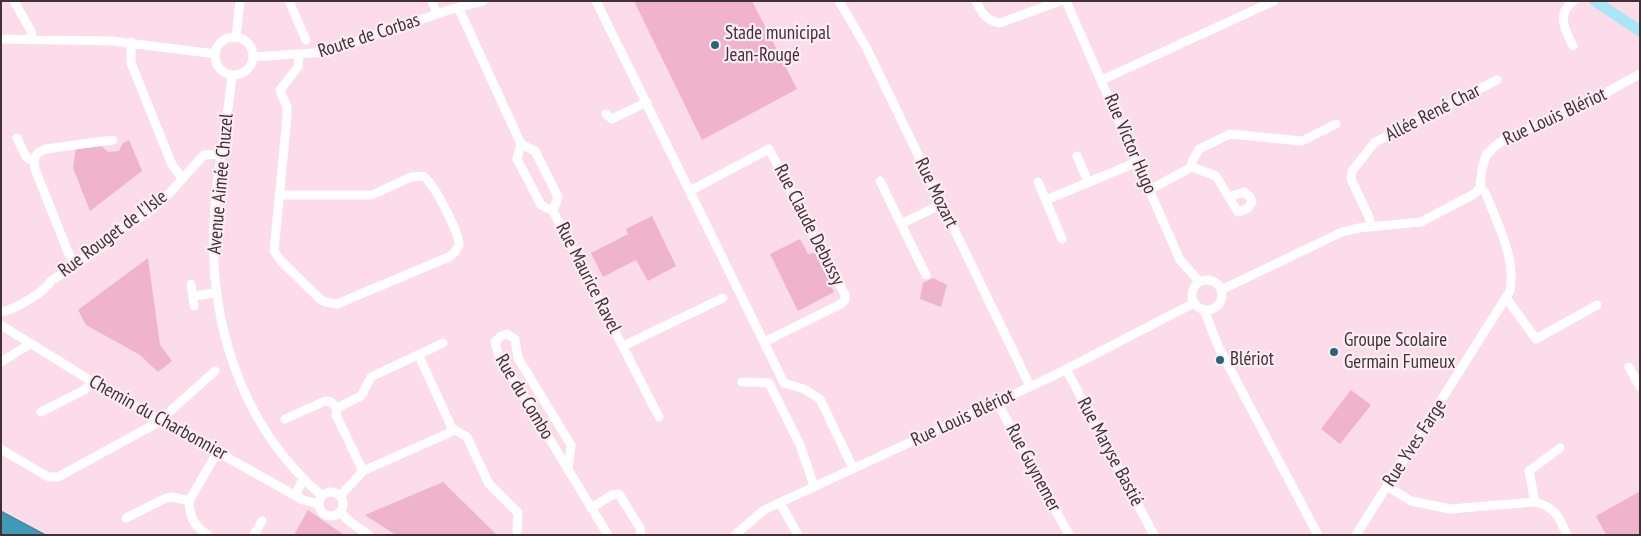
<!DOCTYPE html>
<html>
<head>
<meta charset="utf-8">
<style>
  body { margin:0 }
  #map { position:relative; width:1641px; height:536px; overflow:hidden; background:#fbdce8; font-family:"PT Sans Narrow",sans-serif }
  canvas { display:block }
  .frame { position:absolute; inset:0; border:2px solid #403137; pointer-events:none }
</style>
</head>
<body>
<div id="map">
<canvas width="1641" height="536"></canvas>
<div class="frame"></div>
</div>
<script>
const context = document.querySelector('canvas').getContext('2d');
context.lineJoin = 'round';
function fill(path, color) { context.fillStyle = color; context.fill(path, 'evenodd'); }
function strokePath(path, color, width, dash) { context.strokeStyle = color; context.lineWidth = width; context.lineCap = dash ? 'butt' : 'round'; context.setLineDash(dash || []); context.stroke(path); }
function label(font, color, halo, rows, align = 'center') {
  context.font = font + ' "PT Sans Narrow",sans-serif'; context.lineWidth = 4.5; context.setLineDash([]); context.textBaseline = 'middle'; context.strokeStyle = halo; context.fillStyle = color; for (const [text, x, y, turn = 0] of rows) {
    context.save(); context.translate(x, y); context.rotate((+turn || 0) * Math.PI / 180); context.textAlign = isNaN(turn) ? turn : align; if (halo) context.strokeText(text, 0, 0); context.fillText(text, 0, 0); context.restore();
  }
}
fill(new Path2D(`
  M 634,1 L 752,1 L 797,89 L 702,140 Z
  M 129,140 L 142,171 L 90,211 L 73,168 L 76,147 L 99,144 L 108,152 L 119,151 L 123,143 Z
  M 652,216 L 676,266 L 648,281 L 636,260 L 603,277 L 591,253 L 628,234 L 626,229 Z
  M 800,239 L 808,254 L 815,253 L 834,292 L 798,311 L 770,254 Z
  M 148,258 L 160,345 L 172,361 L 158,372 L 140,355 L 86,325 L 78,310 Z
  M 933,278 L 947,285 L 941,307 L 920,299 L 923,283 Z
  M 1351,390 L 1371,405 L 1340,444 L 1321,429 Z
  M 443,482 L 497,535 L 396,535 L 365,515 Z
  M 1639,492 L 1640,533 L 1636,535 L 1606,535 L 1596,516 Z
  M 308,510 L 344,535 L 294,535 Z`), '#efb3cb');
const water = new Path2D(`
  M 1,511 L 46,535 L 1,535 Z`);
fill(water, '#3f9ab5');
strokePath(water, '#3f7a8f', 1);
strokePath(new Path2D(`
  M 14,1 L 31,31 L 32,39
  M 289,1 L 306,40
  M 432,1 L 437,14
  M 596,1 L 784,383 L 804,389 L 820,399 L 853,468
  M 839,1 L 866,47 L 1030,386
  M 976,1 C 982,13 986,21 1000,23 L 1060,1
  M 1066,1 L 1180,260 L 1200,282
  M 1573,1 C 1556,15 1565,30 1573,46
  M 459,9 L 521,144 L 517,159 L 541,205 L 553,211 L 659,417
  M215 56a19 19 0 1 1 38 0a19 19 0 1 1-38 0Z
  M 236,38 L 240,1
  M 1,39 L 112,41 L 216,54
  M 131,42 L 131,63 L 172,165 L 182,178
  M 253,57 L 326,52 L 449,10 L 483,1
  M 232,75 C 228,119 218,163 215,207 C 206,314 238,424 322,496
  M 1102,80 L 1274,1
  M 606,114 L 612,119 L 647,102
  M 17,138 L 26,157 L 33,161
  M 521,144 L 535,151 L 558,197 L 553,211
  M 1077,156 L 1088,182
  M 880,181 L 926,275
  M 1038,182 L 1062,239
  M 1149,190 L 1192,167
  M 690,191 L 769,149 L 845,295 L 845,300 L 841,304 L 764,342
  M 279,195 L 372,195 L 411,177 L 423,176 C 434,183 459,232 459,245 L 455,252 L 449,257 L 337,304 L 325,302 L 320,299 L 281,261 L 274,251 L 287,117 L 287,107 L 280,90 L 298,67 L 299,56
  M 1229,197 L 1244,192 L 1250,197 L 1252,202 L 1248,208 L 1238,212 L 1216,176 L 1192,167 L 1192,162 L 1199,149 L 1230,134 L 1302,141 L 1336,124
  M 1046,200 L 1137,162
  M 901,224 L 942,204
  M 1371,227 L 1369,217 L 1351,179 L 1352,171 L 1375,142 L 1497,80
  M 75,264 L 68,252 L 35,169 L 34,158 L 38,153 L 45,149 L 113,140
  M1192 295a15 15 0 1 1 30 0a15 15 0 1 1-30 0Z
  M 191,284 L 194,306
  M 1221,290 L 1342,232 L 1359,228 L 1421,222 L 1474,194 L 1480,188 L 1482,169 L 1486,155 L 1494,147 L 1505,139 L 1600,96 L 1640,74
  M 193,296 L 215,293
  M 1506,298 L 1536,339 L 1597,305
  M 1204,310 L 1219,348 L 1318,535
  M 1,312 C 14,310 45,292 51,281 L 109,242 C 114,228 130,223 142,216 C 164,204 186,173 204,155 L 221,154
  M 1,325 L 96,384 L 303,500 L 319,504
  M 623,346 L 723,298
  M 1,362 L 30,344
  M 1629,367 L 1640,387
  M 1066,369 L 1154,535
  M 742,382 L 769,383 L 800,445 L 814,486
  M 997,402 L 1069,535
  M 41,412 L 86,389 L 92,381
  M 285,419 L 325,401 L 331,402 L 337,408
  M 452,428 L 467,437 L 489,484 L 518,513 L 517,531
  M 1,449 L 43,474 L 49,477 L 58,477 L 157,423 L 215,371
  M 568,470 L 571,445 L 518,358 L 515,339 L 507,334 L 501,336 L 495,342 L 498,354 L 608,535
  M 363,471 L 336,415 L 337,408 L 361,396 L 371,377 L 443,343
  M 1387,486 L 1411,501 L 1450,509 L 1535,502 C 1555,507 1559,517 1567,535
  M319 504a12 12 0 1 1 24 0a12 12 0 1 1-24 0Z
  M 295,496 L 303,479
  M 340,496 L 363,471 L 449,433 L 452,428 L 419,356
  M 1535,502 L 1529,471 L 1560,448
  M 780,503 L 798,535
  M 591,508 L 612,495 L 619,494 L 640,528 L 641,535
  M 340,512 L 350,522 L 369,535
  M 126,518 L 166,498 L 172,497 L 189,501
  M 208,535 C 194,526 190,518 189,501 L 218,451
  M 254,535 L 262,521
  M 735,535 L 764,510 L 1053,376 L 1194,303
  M 1356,535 L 1510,291 C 1516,257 1497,223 1485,192 L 1480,188`), '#fff', 9);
strokePath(new Path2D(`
  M 1595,1 L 1640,31`), '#a9e6f8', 11);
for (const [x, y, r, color] of [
  [715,45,5,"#26687b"],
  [1334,352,5,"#26687b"],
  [1220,360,5,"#26687b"]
]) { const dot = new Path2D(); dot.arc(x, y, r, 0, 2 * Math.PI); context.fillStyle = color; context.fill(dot); strokePath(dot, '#feeef4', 2); }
label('19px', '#403137', '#feeef4', [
  ["Stade municipal",725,34],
  ["Jean-Rougé",725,56],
  ["Groupe Scolaire",1344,341],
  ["Germain Fumeux",1344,363],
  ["Blériot",1230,360]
], 'left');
label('19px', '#403137', '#feeef4', [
  ["Route de Corbas",369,36,-18],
  ["Allée René Char",1433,113,-27],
  ["Rue Louis Blériot",1555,117,-25],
  ["Rue Victor Hugo",1130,144,67],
  ["Avenue Aimée Chuzel",221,184,-85],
  ["Rue Mozart",936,193,64],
  ["Rue Claude Debussy",809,225,63],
  ["Rue Rouget de l'Isle",113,234,-37],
  ["Rue Maurice Ravel",588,278,63],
  ["Rue du Combo",524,397,59],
  ["Chemin du Charbonnier",158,418,29],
  ["Rue Louis Blériot",963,418,-25],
  ["Rue Yves Farge",1415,443,-57],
  ["Rue Maryse Bastié",1110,452,62],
  ["Rue Guynemer",1033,468,62]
]);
</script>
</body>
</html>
